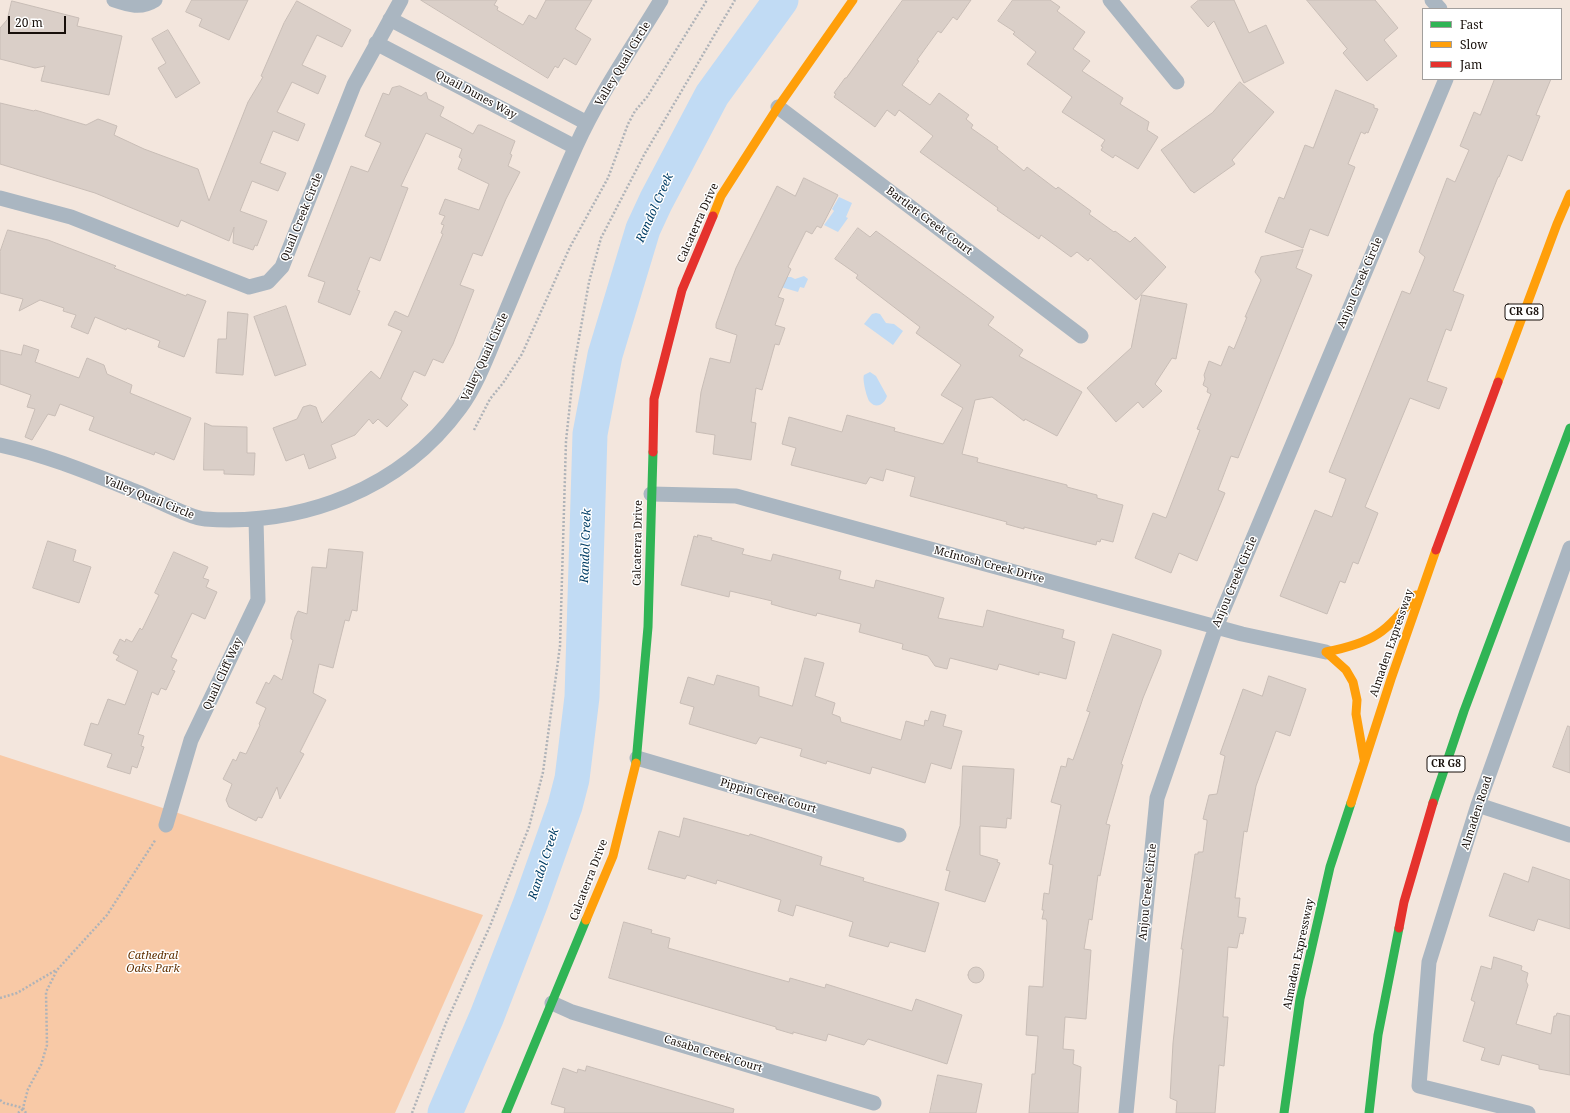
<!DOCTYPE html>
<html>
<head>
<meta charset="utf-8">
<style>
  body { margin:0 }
  #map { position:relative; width:1570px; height:1113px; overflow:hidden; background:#f3e6dd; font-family:"Noto Serif",serif }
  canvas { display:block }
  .legend { position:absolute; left:1422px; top:8px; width:140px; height:72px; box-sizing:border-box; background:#fff; border:1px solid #a29f9d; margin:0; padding:5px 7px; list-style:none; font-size:12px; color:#170f0a }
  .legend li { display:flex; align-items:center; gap:8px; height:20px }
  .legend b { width:20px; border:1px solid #a29f9d }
  .scale { position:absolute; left:8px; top:16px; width:58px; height:18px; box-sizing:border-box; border:2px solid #170f0a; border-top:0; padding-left:5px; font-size:12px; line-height:14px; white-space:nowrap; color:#170f0a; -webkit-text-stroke:3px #fff; paint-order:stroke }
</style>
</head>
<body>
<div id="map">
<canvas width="1570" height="1113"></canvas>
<ul class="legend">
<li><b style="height:5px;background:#30b455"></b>Fast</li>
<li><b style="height:5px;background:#ff9f0a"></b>Slow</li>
<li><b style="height:5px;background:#e5322d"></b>Jam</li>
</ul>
<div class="scale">20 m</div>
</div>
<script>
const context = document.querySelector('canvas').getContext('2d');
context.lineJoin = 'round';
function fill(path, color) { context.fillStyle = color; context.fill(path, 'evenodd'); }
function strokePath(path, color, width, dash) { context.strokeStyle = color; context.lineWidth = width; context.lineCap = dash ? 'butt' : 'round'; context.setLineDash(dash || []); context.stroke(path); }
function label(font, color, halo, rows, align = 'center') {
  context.font = font + ' "Noto Serif",serif'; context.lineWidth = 3; context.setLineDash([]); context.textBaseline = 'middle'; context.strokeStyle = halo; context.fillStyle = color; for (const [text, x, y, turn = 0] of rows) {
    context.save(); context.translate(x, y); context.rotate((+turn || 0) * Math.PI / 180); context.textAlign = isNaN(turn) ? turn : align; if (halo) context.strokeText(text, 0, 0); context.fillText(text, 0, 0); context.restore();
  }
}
fill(new Path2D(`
  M 0,755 L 172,811 L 483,915 L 395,1113 L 0,1113 Z`), '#f8c9a6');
fill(new Path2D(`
  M 839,197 L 852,203 L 846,217 L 848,218 L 838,232 L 824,225 L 834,211 L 832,209 Z
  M 804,276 L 808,279 L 804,288 L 800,287 L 798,292 L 781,287 L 786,277 L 791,277 L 795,279 Z
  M 876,313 L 880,314 L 886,323 L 894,324 L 903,331 L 893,345 L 864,324 L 872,314 Z
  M 870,372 L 876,376 L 887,396 C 885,403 877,410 870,402 C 867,399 862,379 864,375 Z`), '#c1dbf4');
strokePath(new Path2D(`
  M 445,1113 L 487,1016 L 531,902 L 565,806 L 572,779 L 582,697 L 590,434 L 605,355 L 643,229 L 656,201 L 712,95 L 781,0`), '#c1dbf4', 35);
const building = new Path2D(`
  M 192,0 L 248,0 L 229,40 L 199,26 L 202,19 L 186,12 Z
  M 421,0 L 497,0 L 494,5 L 498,7 L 497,10 L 523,25 L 529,15 L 536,19 L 546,0 L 592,0 L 575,29 L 591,39 L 576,65 L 564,58 L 558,68 L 555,66 L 548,78 Z
  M 903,0 L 971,0 L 957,20 L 953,17 L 941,33 L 938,31 L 917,60 L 919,61 L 902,85 L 930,105 L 939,93 L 969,115 L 966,119 L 973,125 L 971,128 L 998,147 L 997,149 L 1024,171 L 1027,167 L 1056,189 L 1058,187 L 1091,211 L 1089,214 L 1114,232 L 1115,231 L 1130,242 L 1135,237 L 1166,267 L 1136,300 L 1090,258 L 1088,261 L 1077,252 L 1071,257 L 1041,235 L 1039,239 L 997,210 L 998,208 L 920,152 L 933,136 L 899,110 L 895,116 L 887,110 L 875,127 L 834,97 L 836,94 L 834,93 L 845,78 L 846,78 Z
  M 1013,0 L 1050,0 L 1060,7 L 1057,11 L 1085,32 L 1073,49 L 1090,61 L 1082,71 L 1123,98 L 1120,104 L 1149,122 L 1147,130 L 1158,137 L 1138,169 L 1115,155 L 1113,158 L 1101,150 L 1103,147 L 1101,146 L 1105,140 L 1062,112 L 1072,97 L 1027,64 L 1036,52 L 1013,34 L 1015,32 L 998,21 Z
  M 1199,0 L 1234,0 L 1249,33 L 1266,25 L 1284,63 L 1244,83 L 1214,21 L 1208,27 L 1191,7 Z
  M 1307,0 L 1375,0 L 1398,28 L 1384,40 L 1397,56 L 1367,81 L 1343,53 L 1347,49 Z
  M 12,1 L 79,18 L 77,26 L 122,36 L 109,95 L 41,81 L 45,66 L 35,68 L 0,59 L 0,28 L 7,20 Z
  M 297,1 L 351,30 L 342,47 L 317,35 L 302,65 L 326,76 L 318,94 L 292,82 L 277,112 L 305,124 L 298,141 L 273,131 L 260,163 L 286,173 L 278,191 L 252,181 L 240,211 L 267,221 L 257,246 L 255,245 L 253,250 L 233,243 L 234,227 L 229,241 L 181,220 L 178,227 L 95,193 L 0,164 L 0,103 L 34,111 L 35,110 L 86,125 L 98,119 L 117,126 L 114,135 L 144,149 L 198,169 L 209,201 L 248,102 L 263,77 L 261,76 L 284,23 Z
  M 168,30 L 200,83 L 176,98 L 158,68 L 166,63 L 152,39 Z
  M 1495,79 L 1551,79 L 1536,115 L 1540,116 L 1522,161 L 1508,155 L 1499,177 L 1498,177 L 1453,291 L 1464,295 L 1451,331 L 1446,329 L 1427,381 L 1447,388 L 1439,409 L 1410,398 L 1365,507 L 1378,513 L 1358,564 L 1353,562 L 1345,583 L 1340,581 L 1327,614 L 1280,596 L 1315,510 L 1332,517 L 1346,479 L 1329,472 L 1402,291 L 1410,294 L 1425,257 L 1419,252 L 1447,178 L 1455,182 L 1469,150 L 1460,146 L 1474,112 L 1480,115 Z
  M 1240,82 L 1274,112 L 1232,160 L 1235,164 L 1194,193 L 1192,191 L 1191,191 L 1161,150 L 1212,113 Z
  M 400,86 L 421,96 L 426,92 L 428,99 L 444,107 L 440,116 L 473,134 L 478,125 L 481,125 L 515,141 L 510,154 L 512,155 L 508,166 L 520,172 L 506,199 L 482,256 L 473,253 L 460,285 L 474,290 L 453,344 L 443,363 L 433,359 L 425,376 L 414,371 L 401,399 L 408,405 L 387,427 L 378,419 L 373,424 L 369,419 L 355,435 L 331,445 L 336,458 L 309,469 L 304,454 L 286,461 L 273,428 L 297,419 L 303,407 L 310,405 L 316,407 L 322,423 L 371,371 L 380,379 L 402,331 L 388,325 L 395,311 L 408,317 L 443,234 L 441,233 L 444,225 L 441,224 L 445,216 L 439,214 L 445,199 L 479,210 L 489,184 L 458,169 L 462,159 L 459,157 L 462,149 L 426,133 L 401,186 L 408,188 L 380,261 L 370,257 L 357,290 L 360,291 L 350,315 L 318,302 L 325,282 L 308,276 L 351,166 L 368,172 L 381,143 L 365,136 L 383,93 L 389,95 L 392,88 Z
  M 1336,90 L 1374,105 L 1374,108 L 1378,109 L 1368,133 L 1366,132 L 1365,134 L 1361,132 L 1348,164 L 1355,167 L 1328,236 L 1310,229 L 1303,248 L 1265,232 L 1279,197 L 1284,199 L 1305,145 L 1313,148 Z
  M 804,178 L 838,195 L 821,228 L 817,226 L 812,234 L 806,231 L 788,267 L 791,269 L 778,297 L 784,299 L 775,325 L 785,328 L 779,345 L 775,344 L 762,390 L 756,388 L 751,422 L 756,423 L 751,460 L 713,454 L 715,435 L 696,432 L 701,392 L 710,358 L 730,363 L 737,335 L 716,328 L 716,324 L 736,268 L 777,186 L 795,196 Z
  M 858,228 L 870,237 L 876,231 L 956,289 L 994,317 L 988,325 L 1023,350 L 1019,356 L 1082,392 L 1057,436 L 1025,419 L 1024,421 L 992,397 L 975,400 L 962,454 L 978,458 L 977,462 L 1067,485 L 1067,487 L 1097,495 L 1097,498 L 1123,505 L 1113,542 L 1101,539 L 1100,542 L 1097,541 L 1096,545 L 1024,527 L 1024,529 L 1006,524 L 1007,522 L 910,496 L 915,477 L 886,469 L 883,481 L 870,477 L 866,484 L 791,465 L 796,448 L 782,444 L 789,417 L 842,432 L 847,415 L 895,428 L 894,431 L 943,444 L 963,408 L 941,395 L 961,365 L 916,333 L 920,327 L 856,278 L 858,275 L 835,259 Z
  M 8,230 L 48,240 L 116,266 L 114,268 L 186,296 L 187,294 L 206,301 L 184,357 L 158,347 L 160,341 L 127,328 L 126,330 L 95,317 L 88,334 L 71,327 L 76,315 L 63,311 L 64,308 L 40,300 L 19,311 L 23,299 L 0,293 L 0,252 Z
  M 1303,250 L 1296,268 L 1312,275 L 1238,458 L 1231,456 L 1218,490 L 1225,493 L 1197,561 L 1179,553 L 1171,573 L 1135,558 L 1153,513 L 1166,518 L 1200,430 L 1197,429 L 1211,394 L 1207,392 L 1208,388 L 1203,385 L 1205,379 L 1204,375 L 1209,361 L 1221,366 L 1229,346 L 1234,349 L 1247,317 L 1245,317 L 1261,280 L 1255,272 L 1261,257 Z
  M 1142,295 L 1187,304 L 1176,359 L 1172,358 L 1155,384 L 1162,391 L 1143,408 L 1138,402 L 1116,422 L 1087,388 L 1131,348 Z
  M 286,306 L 306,365 L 275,376 L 254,317 Z
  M 228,312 L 248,314 L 243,375 L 216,373 L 218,339 L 226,339 Z
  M 24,345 L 39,350 L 35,362 L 79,378 L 87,358 L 104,365 L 107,374 L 132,385 L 130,393 L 191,418 L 174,460 L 155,452 L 154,455 L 149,453 L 89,430 L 94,417 L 60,404 L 55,416 L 48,414 L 32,440 L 25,437 L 35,409 L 27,407 L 31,395 L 0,384 L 0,350 L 21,355 Z
  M 205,423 L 212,426 L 247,427 L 247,453 L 255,453 L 254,475 L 224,474 L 224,470 L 204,470 Z
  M 698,535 L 712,538 L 711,540 L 744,549 L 742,554 L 771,561 L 773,554 L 841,571 L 839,579 L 874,588 L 876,580 L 944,598 L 938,618 L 983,627 L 987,610 L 1064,630 L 1062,638 L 1075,642 L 1066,679 L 1039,672 L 1039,675 L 999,664 L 997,670 L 950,658 L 947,669 L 935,666 L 928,656 L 902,649 L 903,644 L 859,632 L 861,624 L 817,613 L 816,616 L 785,608 L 771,604 L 772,601 L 730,591 L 729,597 L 681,585 L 694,536 L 697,537 Z
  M 48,541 L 76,550 L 73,561 L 91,567 L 79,603 L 33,588 Z
  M 329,549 L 363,552 L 357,611 L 352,610 L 349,621 L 345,620 L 333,668 L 319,664 L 313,693 L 326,700 L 300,752 L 304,754 L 280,799 L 277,787 L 262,818 L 258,817 L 256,821 L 229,807 L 226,800 L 232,784 L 223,779 L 233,759 L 236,761 L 240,752 L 246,754 L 260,725 L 259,724 L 266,708 L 256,703 L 266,682 L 269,684 L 274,675 L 282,680 L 293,640 L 291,639 L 291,634 L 295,617 L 298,611 L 307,614 L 312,567 L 326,568 Z
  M 174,552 L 208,567 L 203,578 L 209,580 L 206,587 L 217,592 L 205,619 L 192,613 L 171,657 L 177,660 L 172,670 L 175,671 L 166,690 L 161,688 L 158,695 L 152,692 L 138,734 L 144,736 L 141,746 L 144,747 L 137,768 L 132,766 L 130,774 L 107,767 L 112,754 L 84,745 L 91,723 L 98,725 L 108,699 L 125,705 L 138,671 L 116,660 L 119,656 L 113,653 L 120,639 L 125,642 L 126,639 L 132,642 L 140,628 L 142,630 L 159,595 L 155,593 Z
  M 1113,634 L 1161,650 L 1161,654 L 1143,698 L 1121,764 L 1123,765 L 1106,824 L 1110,825 L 1109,830 L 1100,876 L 1098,875 L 1092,920 L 1089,919 L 1084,949 L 1091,950 L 1086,1019 L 1065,1017 L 1063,1049 L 1074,1050 L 1073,1064 L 1081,1067 L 1078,1113 L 1029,1113 L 1032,1074 L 1035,1074 L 1038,1036 L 1026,1035 L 1029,986 L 1043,987 L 1047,922 L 1046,919 L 1042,919 L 1044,910 L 1042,910 L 1044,893 L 1049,894 L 1053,865 L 1049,864 L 1061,805 L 1051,802 L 1061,766 L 1066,767 L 1068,758 L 1073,760 L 1090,712 L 1087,711 Z
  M 805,658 L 824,663 L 815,696 L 835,703 L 832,714 L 840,717 L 841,722 L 901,740 L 906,721 L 924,726 L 925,720 L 928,721 L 931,711 L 946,715 L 943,726 L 962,731 L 951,769 L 931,763 L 925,783 L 872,767 L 870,774 L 827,761 L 826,764 L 800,756 L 802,749 L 760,737 L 756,744 L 689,724 L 694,707 L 680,703 L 688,677 L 714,685 L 717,675 L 759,687 L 759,696 L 792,706 Z
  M 1269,676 L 1306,689 L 1290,736 L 1276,731 L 1256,786 L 1247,832 L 1244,831 L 1235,898 L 1240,898 L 1238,917 L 1246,918 L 1243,934 L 1240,933 L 1237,948 L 1228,947 L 1223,1017 L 1228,1017 L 1224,1066 L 1219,1065 L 1215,1113 L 1176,1113 L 1177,1101 L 1170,1098 L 1173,1043 L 1183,949 L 1181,949 L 1195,854 L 1198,854 L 1198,852 L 1203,852 L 1207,822 L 1207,820 L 1203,819 L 1209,795 L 1217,794 L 1225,756 L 1220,754 L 1243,689 L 1262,696 Z
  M 1568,726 L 1570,727 L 1570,773 L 1553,767 Z
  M 963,766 L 1014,769 L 1011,819 L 1007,818 L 1006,828 L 980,826 L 980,855 L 998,860 L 997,862 L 1000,863 L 985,902 L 945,890 L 950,871 L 946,870 L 960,826 Z
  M 684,818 L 749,836 L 750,834 L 822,857 L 820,865 L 864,878 L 863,881 L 939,903 L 925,952 L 890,942 L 888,947 L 849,936 L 853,922 L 796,905 L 793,916 L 778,911 L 781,900 L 717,880 L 716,884 L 687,875 L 685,879 L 648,869 L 659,831 L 679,837 Z
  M 1533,867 L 1570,880 L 1570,929 L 1538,919 L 1534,931 L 1489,916 L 1504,873 L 1528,882 Z
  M 624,922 L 652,930 L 651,933 L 670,938 L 668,948 L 789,982 L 790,978 L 825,988 L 826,984 L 912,1011 L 916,999 L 962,1015 L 947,1064 L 868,1039 L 864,1045 L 828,1034 L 826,1041 L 793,1032 L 793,1034 L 776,1029 L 776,1027 L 609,978 Z
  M 1494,957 L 1522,966 L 1521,970 L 1528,973 L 1526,981 L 1528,985 L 1516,1024 L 1551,1034 L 1554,1016 L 1556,1016 L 1557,1013 L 1570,1016 L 1570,1075 L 1539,1069 L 1539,1065 L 1502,1055 L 1499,1065 L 1481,1060 L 1485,1048 L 1463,1041 L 1475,1002 L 1471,1000 L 1481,966 L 1491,969 Z
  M968 975a8 8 0 1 1 16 0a8 8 0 1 1-16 0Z
  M 587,1066 L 734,1109 L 733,1113 L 564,1113 L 565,1108 L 551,1104 L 563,1068 L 577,1073 L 578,1069 L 585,1071 Z
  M 938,1075 L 982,1084 L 976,1113 L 930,1113 Z`);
fill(building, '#dacfc8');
strokePath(building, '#c8bdb6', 1);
strokePath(new Path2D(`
  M 474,430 L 490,399 L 503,383 L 522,354 L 570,247 L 608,178 L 628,124 L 635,111 L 647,97 L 707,0
  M 0,998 L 17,993 L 56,970
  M 0,1100 L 4,1103 L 23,1108
  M 18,1113 L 23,1109
  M 26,1113 L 23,1108 L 28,1089 L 41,1065 L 47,1045 L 46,992 L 57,970 L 107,915 L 156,839
  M 412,1113 L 446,1023 L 490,926 L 529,827 L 543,772 L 560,646 L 566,441 L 574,366 L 589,282 L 601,238 L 644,155 L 735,0`), '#afb3b8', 2.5, [2, 2]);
strokePath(new Path2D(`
  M 114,0 C 129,5 141,9 155,0
  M 1110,0 L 1177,82
  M 1432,0 L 1440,9
  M 390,19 L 587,123
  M 376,43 L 575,147
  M 778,107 L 1081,336
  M 0,198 L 71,217 L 249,287 L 268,282 L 282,267 L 354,85 L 401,0
  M 0,445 C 47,455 92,474 137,492 C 153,498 190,518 205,519 C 303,526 401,489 460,408 C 478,384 490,349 502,321 C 526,263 550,204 576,146 C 599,95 632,48 661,0
  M 651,494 L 736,496 L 1242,634 L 1326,652
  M 637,758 L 899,835
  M 1478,805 L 1570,835
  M 166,825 L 191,740 L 258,600 L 256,519
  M 552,1003 L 572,1012 L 874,1103
  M 1126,1113 L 1157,798 L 1216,627 L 1446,79
  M 1528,1113 L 1419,1086 L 1429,962 L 1478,805 L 1570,548`), '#aab6c1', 15);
strokePath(new Path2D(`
  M 636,763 L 648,627 L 653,452
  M 1433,803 L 1464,711 L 1570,428
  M 506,1113 L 586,920
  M 1284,1113 L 1300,999 L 1330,867 L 1351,803
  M 1369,1113 L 1378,1035 L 1399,928`), '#30b455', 9);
strokePath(new Path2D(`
  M 713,216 L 721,196 L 778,107 L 853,0
  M 1498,382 L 1557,224 L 1570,194
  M 1326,652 C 1376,642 1384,633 1416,595
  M 1326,652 L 1346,670 L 1353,682 L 1357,700 L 1356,714 L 1364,759
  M 1351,803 L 1391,679 L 1436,550
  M 586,920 L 613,856 L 636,763`), '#ff9f0a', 9);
strokePath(new Path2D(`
  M 653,452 L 654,399 L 682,290 L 713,216
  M 1436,550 L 1498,382
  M 1399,928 L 1404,902 L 1433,803`), '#e5322d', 9);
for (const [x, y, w] of [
  [1524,312,38],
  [1446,764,38]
]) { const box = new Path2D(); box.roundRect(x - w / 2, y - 8, w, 16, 3); context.fillStyle = '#fff'; context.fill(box); strokePath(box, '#170f0a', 1); }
label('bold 10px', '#170f0a', null, [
  ["CR G8",1524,312],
  ["CR G8",1446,764]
]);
label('11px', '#170f0a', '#fff', [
  ["Valley Quail Circle",623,64,-59],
  ["Quail Dunes Way",476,95,28],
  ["Quail Creek Circle",302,217,-68],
  ["Bartlett Creek Court",929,221,37],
  ["Calcaterra Drive",698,223,-66],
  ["Anjou Creek Circle",1360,283,-67],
  ["Valley Quail Circle",485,357,-65],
  ["Valley Quail Circle",149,498,22],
  ["Calcaterra Drive",638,543,-89],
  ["McIntosh Creek Drive",989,565,15],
  ["Anjou Creek Circle",1235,582,-67],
  ["Almaden Expressway",1392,643,-71],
  ["Quail Cliff Way",223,674,-65],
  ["Pippin Creek Court",768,796,16],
  ["Almaden Road",1477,813,-72],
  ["Calcaterra Drive",589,880,-69],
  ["Anjou Creek Circle",1148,892,-84],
  ["Almaden Expressway",1299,954,-78],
  ["Casaba Creek Court",713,1054,17]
]);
label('italic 11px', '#603000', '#fff', [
  ["Cathedral",153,956],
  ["Oaks Park",153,969]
]);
label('italic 12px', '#023e66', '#fff', [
  ["Randol Creek",655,208,-66],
  ["Randol Creek",586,546,-88],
  ["Randol Creek",544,864,-72]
]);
</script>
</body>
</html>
